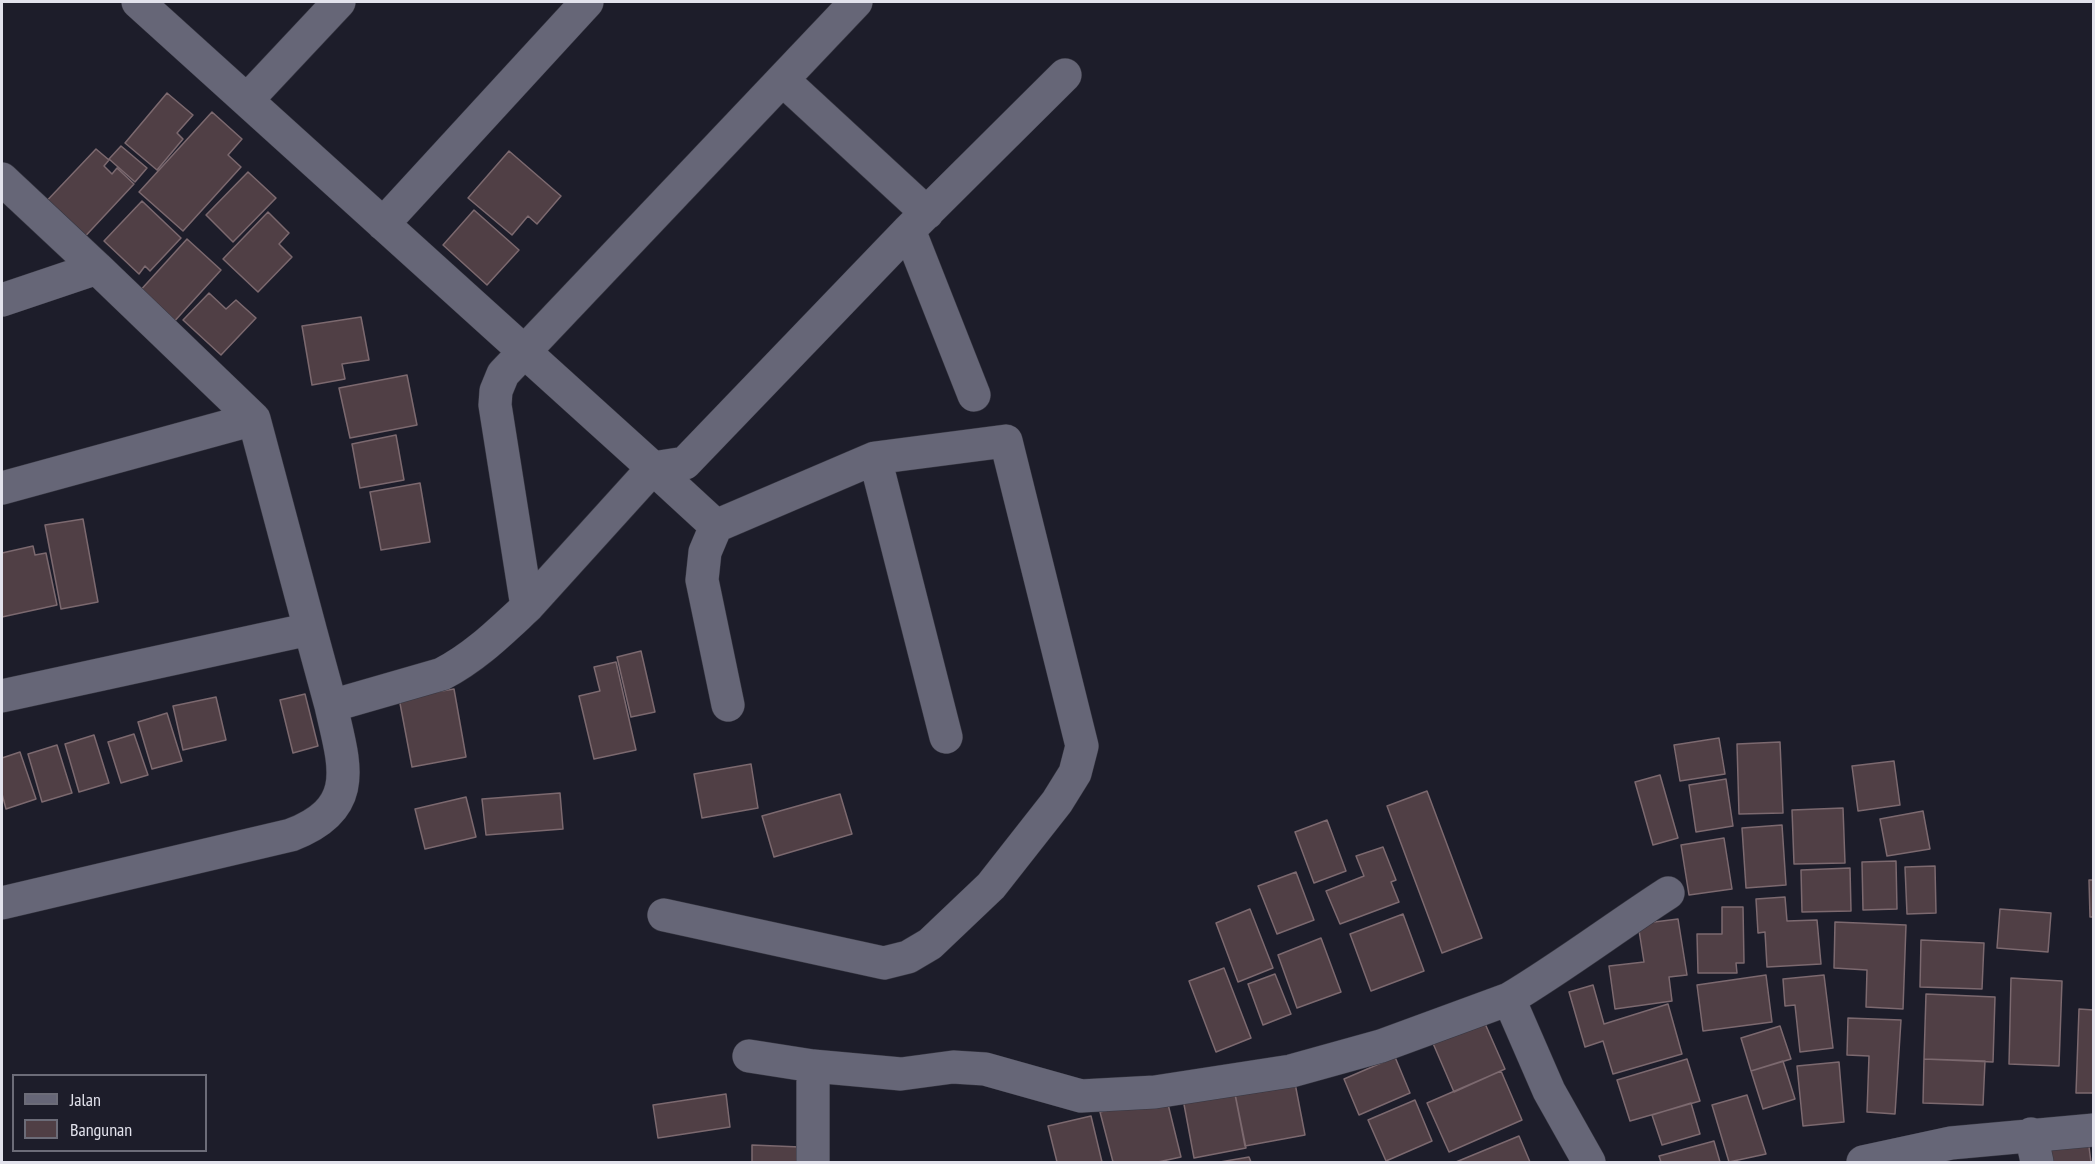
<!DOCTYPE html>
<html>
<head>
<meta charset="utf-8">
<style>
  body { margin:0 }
  #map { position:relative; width:2095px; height:1164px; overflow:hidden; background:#1d1d2a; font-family:"PT Sans Narrow",sans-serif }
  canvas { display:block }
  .frame { position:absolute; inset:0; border:3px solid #e2e2ec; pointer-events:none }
  .legend { position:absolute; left:12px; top:1074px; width:195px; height:78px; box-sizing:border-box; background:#1d1d2a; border:2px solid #6c6c78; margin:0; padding:8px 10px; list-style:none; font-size:18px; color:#e2e2ec }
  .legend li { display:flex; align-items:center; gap:12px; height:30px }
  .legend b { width:30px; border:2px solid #6c6c78 }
</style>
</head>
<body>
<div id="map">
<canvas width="2095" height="1164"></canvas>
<div class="frame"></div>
<ul class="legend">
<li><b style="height:8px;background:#667"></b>Jalan</li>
<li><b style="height:16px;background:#503f45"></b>Bangunan</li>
</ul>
</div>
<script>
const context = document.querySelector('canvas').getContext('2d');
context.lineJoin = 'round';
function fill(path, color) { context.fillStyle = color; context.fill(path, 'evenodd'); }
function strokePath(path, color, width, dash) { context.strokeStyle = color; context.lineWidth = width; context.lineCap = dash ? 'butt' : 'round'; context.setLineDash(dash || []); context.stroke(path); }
const building = new Path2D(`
  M 167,93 L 193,115 L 177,133 L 183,139 L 157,170 L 125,143 Z
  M 212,112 L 242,139 L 228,155 L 241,167 L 183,231 L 139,192 Z
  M 121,146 L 147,168 L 135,182 L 109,159 Z
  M 96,149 L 109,160 L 104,166 L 112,174 L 117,168 L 134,184 L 78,244 L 40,208 Z
  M 509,151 L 561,196 L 537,224 L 528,216 L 512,235 L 468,198 Z
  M 248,172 L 276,198 L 233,242 L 206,215 Z
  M 142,201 L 181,238 L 150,271 L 145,266 L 139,274 L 104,241 Z
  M 474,210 L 519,250 L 487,285 L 443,245 Z
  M 268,212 L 289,233 L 279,244 L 292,257 L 258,292 L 223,259 Z
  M 187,239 L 221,270 L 172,324 L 138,293 Z
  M 209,293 L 226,309 L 236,300 L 256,318 L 221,355 L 183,320 Z
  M 361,317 L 369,360 L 342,364 L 345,379 L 312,385 L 302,326 Z
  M 407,375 L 417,425 L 350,438 L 339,388 Z
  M 396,435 L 404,480 L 360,488 L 352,444 Z
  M 420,483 L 430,542 L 381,550 L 370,492 Z
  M 83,519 L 98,602 L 61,609 L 45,525 Z
  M 33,546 L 35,555 L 46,553 L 57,605 L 2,617 L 2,553 Z
  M 641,651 L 655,712 L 631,717 L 617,657 Z
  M 616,662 L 636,750 L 594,759 L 579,696 L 600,691 L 594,667 Z
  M 454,689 L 466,757 L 412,767 L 399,698 Z
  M 305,694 L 318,746 L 293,753 L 280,700 Z
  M 216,697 L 226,740 L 183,750 L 173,706 Z
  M 167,713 L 182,761 L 152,769 L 138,722 Z
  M 134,734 L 148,775 L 121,783 L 108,742 Z
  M 94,735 L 109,783 L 79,792 L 65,744 Z
  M 1719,738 L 1725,774 L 1680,781 L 1674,745 Z
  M 1780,742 L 1783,813 L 1739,814 L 1737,744 Z
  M 57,745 L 72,793 L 42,802 L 28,754 Z
  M 20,752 L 36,799 L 6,809 L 2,794 L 2,758 Z
  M 1894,761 L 1900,805 L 1858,811 L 1852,766 Z
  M 751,764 L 758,808 L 702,818 L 694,774 Z
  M 1660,775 L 1678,838 L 1653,845 L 1635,782 Z
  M 1726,779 L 1733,826 L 1696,832 L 1689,785 Z
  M 1427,791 L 1482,938 L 1442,953 L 1387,806 Z
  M 560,793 L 563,829 L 486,835 L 482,799 Z
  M 840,794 L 852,834 L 774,857 L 762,816 Z
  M 466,797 L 476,837 L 425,849 L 415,809 Z
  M 1843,808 L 1845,863 L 1794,864 L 1792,810 Z
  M 1923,811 L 1930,849 L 1887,856 L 1880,819 Z
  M 1327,820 L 1346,871 L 1314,883 L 1295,832 Z
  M 1782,825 L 1786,885 L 1746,888 L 1742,828 Z
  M 1724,838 L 1732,889 L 1689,895 L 1681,845 Z
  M 1383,847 L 1396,880 L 1391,882 L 1399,902 L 1340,924 L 1326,891 L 1364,876 L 1356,856 Z
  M 1896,861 L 1897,909 L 1863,910 L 1862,862 Z
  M 1935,866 L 1936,913 L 1907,914 L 1905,867 Z
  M 1850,868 L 1851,911 L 1802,912 L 1801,870 Z
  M 1296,872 L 1314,920 L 1277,934 L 1258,886 Z
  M 2089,880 L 2094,880 L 2094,917 L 2090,917 Z
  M 1785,897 L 1787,921 L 1817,920 L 1821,964 L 1767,967 L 1765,932 L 1758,933 L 1756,899 Z
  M 1722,907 L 1743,907 L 1744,963 L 1736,963 L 1737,973 L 1698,973 L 1697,934 L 1722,934 Z
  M 1250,909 L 1273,968 L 1238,982 L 1216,923 Z
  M 2000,909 L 2051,913 L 2048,952 L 1997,948 Z
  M 1403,914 L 1424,971 L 1371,991 L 1350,934 Z
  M 1678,919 L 1687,975 L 1669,977 L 1672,1001 L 1615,1009 L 1609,966 L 1644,962 L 1638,924 Z
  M 1835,922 L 1906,925 L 1903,1009 L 1866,1007 L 1867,970 L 1834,968 Z
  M 1321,938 L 1341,992 L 1297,1008 L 1278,955 Z
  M 1921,940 L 1984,943 L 1982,989 L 1920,987 Z
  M 1224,968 L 1251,1038 L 1216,1052 L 1189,981 Z
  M 1275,974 L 1291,1014 L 1263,1025 L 1248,984 Z
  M 1766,975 L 1772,1022 L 1703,1031 L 1697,985 Z
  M 1824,975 L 1833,1048 L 1800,1052 L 1795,1005 L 1785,1006 L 1783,979 Z
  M 2011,978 L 2062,981 L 2059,1066 L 2009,1064 Z
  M 1593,985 L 1604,1024 L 1668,1004 L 1682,1054 L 1613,1074 L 1603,1041 L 1585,1047 L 1569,992 Z
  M 1926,994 L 1995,997 L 1993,1062 L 1924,1059 Z
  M 2079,1009 L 2094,1010 L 2094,1093 L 2076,1093 Z
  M 1848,1018 L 1901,1020 L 1895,1114 L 1867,1112 L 1869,1056 L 1847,1055 Z
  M 1483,1019 L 1505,1069 L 1454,1092 L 1432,1041 Z
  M 1780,1026 L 1791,1059 L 1751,1071 L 1741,1038 Z
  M 1395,1057 L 1410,1093 L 1359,1115 L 1344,1079 Z
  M 1687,1059 L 1700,1101 L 1630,1121 L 1617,1080 Z
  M 1924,1059 L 1985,1061 L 1983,1105 L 1923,1103 Z
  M 1783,1061 L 1795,1099 L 1763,1109 L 1751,1071 Z
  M 1839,1062 L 1844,1122 L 1803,1126 L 1797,1066 Z
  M 1501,1071 L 1522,1120 L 1449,1152 L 1427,1103 Z
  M 1294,1078 L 1305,1135 L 1245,1146 L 1234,1089 Z
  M 1234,1089 L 1246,1148 L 1194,1158 L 1183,1099 Z
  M 726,1094 L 730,1127 L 658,1138 L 653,1105 Z
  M 1747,1095 L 1766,1154 L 1729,1162 L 1712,1105 Z
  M 1166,1096 L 1181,1157 L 1158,1162 L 1113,1162 L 1100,1112 Z
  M 1415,1100 L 1432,1141 L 1386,1161 L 1368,1120 Z
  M 1691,1103 L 1700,1134 L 1662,1145 L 1652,1115 Z
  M 1091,1116 L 1102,1162 L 1057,1162 L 1048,1126 Z
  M 1519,1136 L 1530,1162 L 1456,1162 Z
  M 2088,1139 L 2091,1162 L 2042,1162 L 2040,1143 Z
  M 1714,1141 L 1720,1162 L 1661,1162 L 1659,1156 Z
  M 752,1145 L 800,1147 L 799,1162 L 752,1162 Z
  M 1249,1157 L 1251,1162 L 1220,1162 Z`);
fill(building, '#503f45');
strokePath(building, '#7c696f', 1.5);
const minor = new Path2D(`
  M 138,2 L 653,468 L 685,463 L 909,230 L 1065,75
  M 784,81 L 927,213
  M 247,100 L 339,2
  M 2,179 L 97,268
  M 383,224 L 587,2
  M 909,230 L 974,395
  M 2,300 L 97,268 L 254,419 L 310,629
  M 875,458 L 946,737
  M 2,488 L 254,419
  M 716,526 L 705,552 L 702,580 L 728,705
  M 527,607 L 653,468 L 716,526 L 875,458 L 1006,441 L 1082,746 L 1075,773 L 1057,802 L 991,886 L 930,944 L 908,957 L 884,963 L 664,915
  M 2,696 L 310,629 L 331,706 L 442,674 C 475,657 500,632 527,607 L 495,405 L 496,391 L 503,374 L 856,2
  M 2,903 L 291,835 C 362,808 344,764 331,706
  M 1509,999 C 1564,966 1614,928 1668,893
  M 749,1056 L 813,1066 L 901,1074 L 953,1067 L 985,1069 L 1081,1096 L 1155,1092 L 1291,1071 L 1381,1046 L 1509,999 L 1549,1091 L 1589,1162
  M 813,1066 L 813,1162
  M 2031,1134 L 2037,1162
  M 1863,1162 L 1951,1143 L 2094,1130`);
strokePath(minor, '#373742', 34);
strokePath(minor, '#667', 33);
</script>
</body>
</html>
